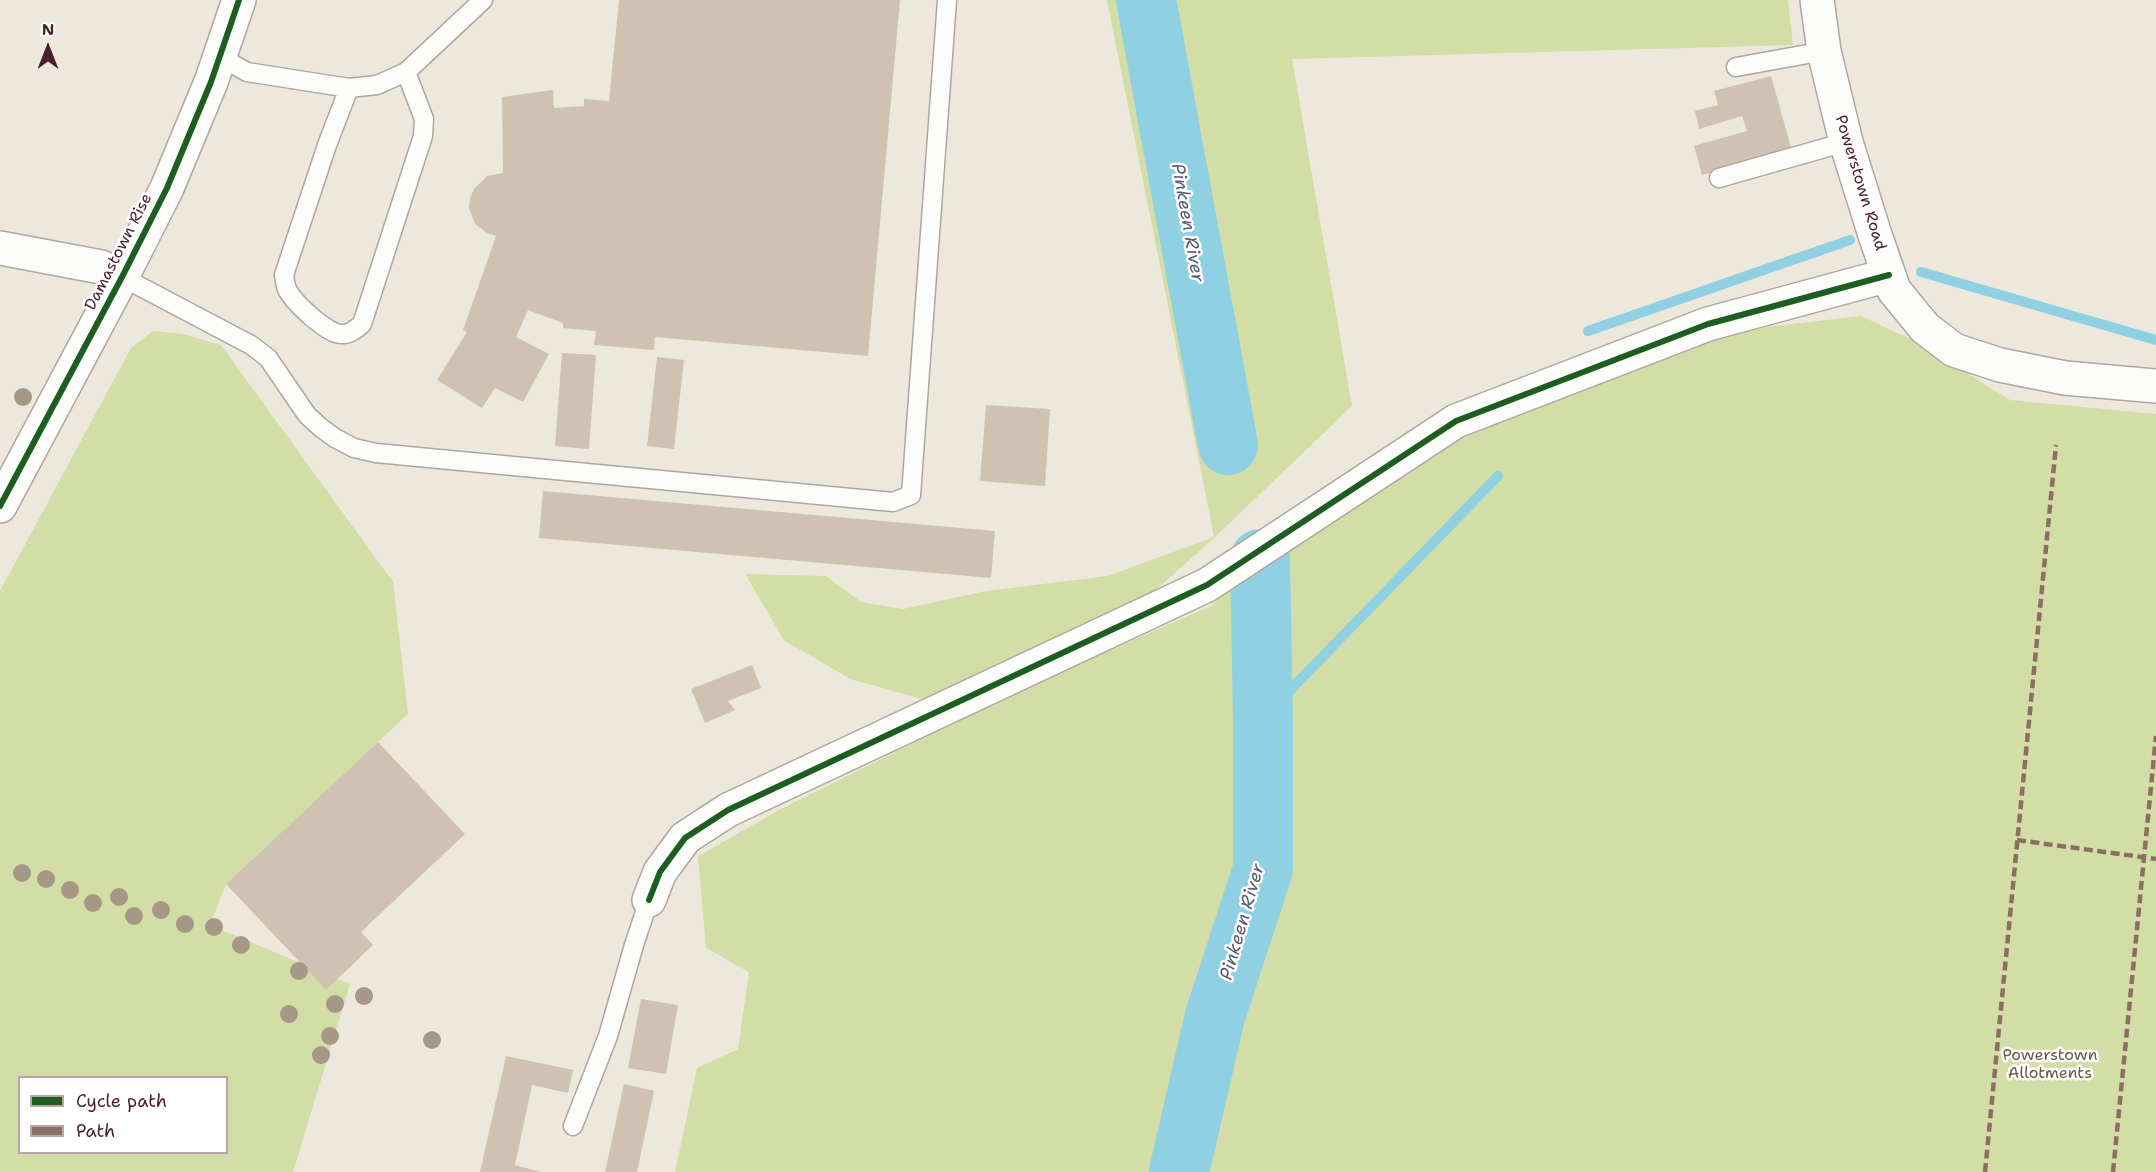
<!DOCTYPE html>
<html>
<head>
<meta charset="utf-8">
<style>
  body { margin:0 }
  #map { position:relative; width:2156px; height:1172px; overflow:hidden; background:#ece8db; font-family:"Shantell Sans",sans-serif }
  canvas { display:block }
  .legend { position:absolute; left:18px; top:1076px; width:210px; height:78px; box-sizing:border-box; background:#fff; border:2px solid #b7a5aa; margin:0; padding:8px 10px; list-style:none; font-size:18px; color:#4a1f2b }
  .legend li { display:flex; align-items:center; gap:12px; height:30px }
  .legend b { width:30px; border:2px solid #b7a5aa }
  .north { position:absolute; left:18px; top:18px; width:60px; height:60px; -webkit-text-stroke:4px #fff; paint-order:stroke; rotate:0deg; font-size:16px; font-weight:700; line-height:24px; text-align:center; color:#4a1f2b }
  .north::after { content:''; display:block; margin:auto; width:21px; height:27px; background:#4a1f2b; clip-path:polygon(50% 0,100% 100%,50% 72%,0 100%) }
</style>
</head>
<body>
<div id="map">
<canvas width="2156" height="1172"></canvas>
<ul class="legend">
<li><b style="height:8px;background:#1b5e20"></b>Cycle path</li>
<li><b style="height:8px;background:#8d6e63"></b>Path</li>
</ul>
<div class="north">N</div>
</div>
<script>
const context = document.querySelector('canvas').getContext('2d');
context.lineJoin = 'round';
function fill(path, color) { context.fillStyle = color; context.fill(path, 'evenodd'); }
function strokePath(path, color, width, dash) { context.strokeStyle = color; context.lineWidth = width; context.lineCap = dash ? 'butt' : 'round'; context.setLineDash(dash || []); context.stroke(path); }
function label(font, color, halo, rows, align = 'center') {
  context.font = font + ' "Shantell Sans",sans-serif'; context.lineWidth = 5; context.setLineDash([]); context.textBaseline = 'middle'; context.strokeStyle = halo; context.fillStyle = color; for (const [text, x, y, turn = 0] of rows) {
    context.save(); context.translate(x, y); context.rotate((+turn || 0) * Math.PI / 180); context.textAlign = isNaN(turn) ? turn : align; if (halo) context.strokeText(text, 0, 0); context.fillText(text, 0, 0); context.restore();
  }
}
fill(new Path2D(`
  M 1107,0 L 1788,0 L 1793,45 L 1292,59 L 1352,406 L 1215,537 L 1113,628 L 937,703 L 850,679 L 784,640 L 745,574 L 826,576 L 861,602 L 903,609 L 986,591 L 1108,576 L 1214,537 Z
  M 1861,316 L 1915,341 L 2010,400 L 2156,414 L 2156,1172 L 675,1172 L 697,1068 L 738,1049 L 749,972 L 706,948 L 698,856 L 781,809 L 1022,689 L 1211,606 L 1260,559 L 1465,428 L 1657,351 L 1767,327 Z
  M 153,331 L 183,334 L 221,345 L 393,582 L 408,714 L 226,884 L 210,925 L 350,984 L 293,1172 L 0,1172 L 0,591 L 131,348 ZM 20,1078 L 226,1078 L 226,1152 L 20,1152 Z`), '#d2dea5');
strokePath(new Path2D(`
  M 1921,272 L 2156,340
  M 1588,331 L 1850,240
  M 1263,718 L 1498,476`), '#8fd0e3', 10);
strokePath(new Path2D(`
  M 1146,0 L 1228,445
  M 1179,1172 L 1215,1016 L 1263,869 L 1263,718 L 1260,559`), '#8fd0e3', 60);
fill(new Path2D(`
  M 619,0 L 900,0 L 868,356 L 655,337 L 654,350 L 594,345 L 596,331 L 563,328 L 563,323 L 528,310 L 516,337 L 549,354 L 523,402 L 495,388 L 482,408 L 437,380 L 467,332 L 463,330 L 496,236 L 487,233 L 475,224 L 469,208 L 470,198 L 474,189 L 487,176 L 503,173 L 502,97 L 553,90 L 554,108 L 584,106 L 584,99 L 609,101 Z
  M 1771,76 L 1792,151 L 1702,175 L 1694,146 L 1747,131 L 1742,116 L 1699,129 L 1695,111 L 1718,105 L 1714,91 Z
  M 562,353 L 596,355 L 589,449 L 555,446 Z
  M 657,357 L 684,360 L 674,449 L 647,446 Z
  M 986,405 L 1050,409 L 1045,486 L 980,481 Z
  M 543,491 L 995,531 L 991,578 L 539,538 Z
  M 752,665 L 761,688 L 728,701 L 735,710 L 705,723 L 691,689 Z
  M 378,742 L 465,834 L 361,932 L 373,945 L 326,990 L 226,884 Z
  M 641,999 L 678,1005 L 666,1074 L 628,1068 Z
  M 506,1056 L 573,1070 L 568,1093 L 532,1085 L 515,1165 L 541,1172 L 480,1172 Z
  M 624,1084 L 654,1091 L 637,1172 L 605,1172 Z`), '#d0c2b2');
const lane = new Path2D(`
  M 220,57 L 247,72 L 349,88 L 377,85 L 406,72 L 483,0
  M 1736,67 L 1824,51
  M 349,88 L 327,145 L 284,275 C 285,280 285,285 287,289 C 293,302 327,334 341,334 C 349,335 356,329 362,324 L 423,136 L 424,119 L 406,72
  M 1719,178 L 1846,142
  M 122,277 L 251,345 L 268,358 L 307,415 L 320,427 L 335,438 L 354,448 L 376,453 L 893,502 L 911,495 L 947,0
  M 573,1126 L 608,1036 L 634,945 L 649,900`);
const street = new Path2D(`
  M 1817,0 L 1824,51 L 1846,142 L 1875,235 L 1894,290 L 1925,328 L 1954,350 L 2000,365 L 2065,378 L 2156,386
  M 0,248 L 101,267 L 122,277
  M 0,506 L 122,277 L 167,188 L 211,82 L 239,0
  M 649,900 L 660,872 L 685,838 L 728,810 L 1207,585 L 1456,421 L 1708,324 L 1889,275`);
strokePath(lane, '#aea6a0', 21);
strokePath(street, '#aea6a0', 36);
strokePath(lane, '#fcfcfa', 18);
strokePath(street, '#fcfcfa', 33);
strokePath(new Path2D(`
  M 2017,840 L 2156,859
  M 1985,1172 L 2056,445
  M 2113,1172 L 2156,736`), '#8d6e63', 4.5, [9, 4.5]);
strokePath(new Path2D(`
  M 0,506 L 122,277 L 167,188 L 211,82 L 239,0
  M 649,900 L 660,872 L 685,838 L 728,810 L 1207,585 L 1456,421 L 1708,324 L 1889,275`), '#1b5e20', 6);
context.fillStyle = '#a69887';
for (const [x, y] of [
  [23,397],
  [22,873],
  [46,879],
  [70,890],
  [119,897],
  [93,903],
  [161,910],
  [134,916],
  [185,924],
  [214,927],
  [241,945],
  [299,971],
  [364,996],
  [335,1004],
  [289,1014],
  [330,1036],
  [432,1040],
  [321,1055]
]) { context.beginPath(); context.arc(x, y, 9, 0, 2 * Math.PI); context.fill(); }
label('16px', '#4a1f2b', '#fff', [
  ["Powerstown Road",1860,183,73],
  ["Damastown Rise",119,252,-63]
]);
label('16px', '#6c5642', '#fff', [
  ["Powerstown",2050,1056],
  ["Allotments",2050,1074]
]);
label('italic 18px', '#54596c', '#fff', [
  ["Pinkeen River",1187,223,80],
  ["Pinkeen River",1243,922,-74]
]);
</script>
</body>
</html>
